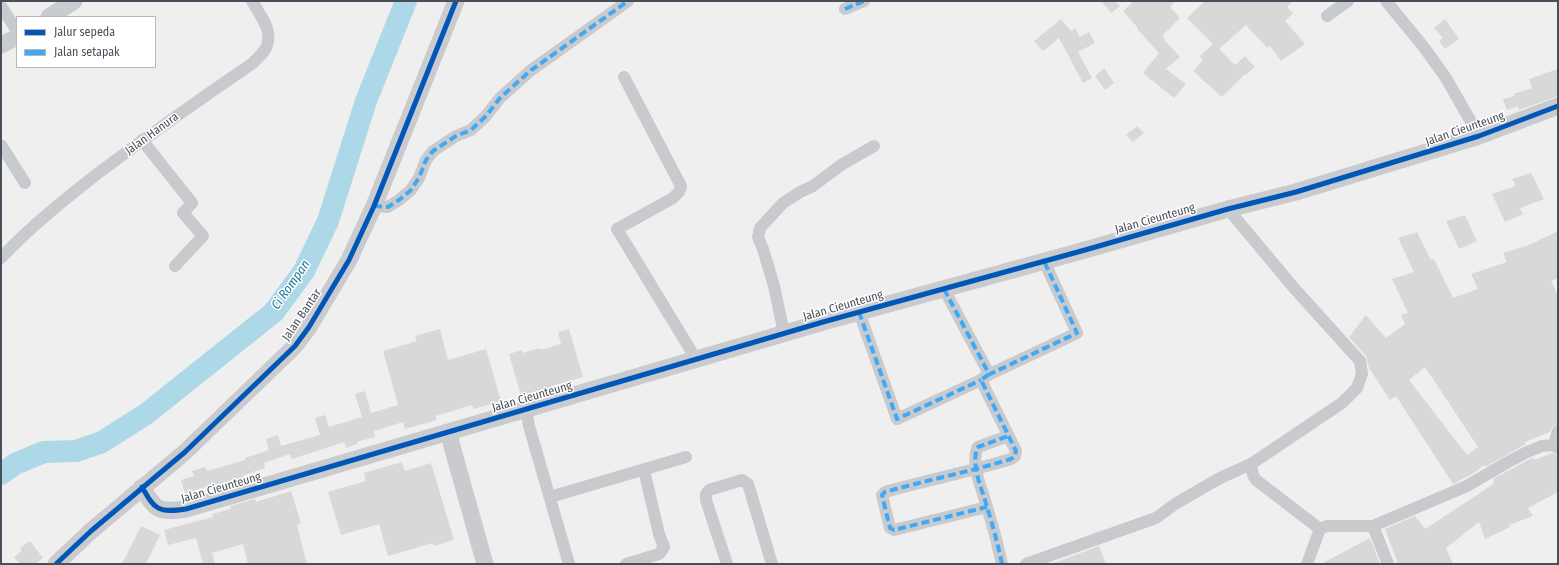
<!DOCTYPE html>
<html>
<head>
<meta charset="utf-8">
<style>
  body { margin:0 }
  #map { position:relative; width:1559px; height:565px; overflow:hidden; background:#efefef; font-family:"Fira Sans Condensed",sans-serif }
  canvas { display:block }
  .frame { position:absolute; inset:0; border:2px solid #47505a; pointer-events:none }
  .legend { position:absolute; left:16px; top:16px; width:140px; height:52px; box-sizing:border-box; background:#fff; border:1px solid #b5b9bd; margin:0; padding:5px 7px; list-style:none; font-size:12px; color:#47505a }
  .legend li { display:flex; align-items:center; gap:8px; height:20px }
  .legend b { width:20px; border:1px solid #b5b9bd }
</style>
</head>
<body>
<div id="map">
<canvas width="1559" height="565"></canvas>
<div class="frame"></div>
<ul class="legend">
<li><b style="height:5px;background:#0057b8"></b>Jalur sepeda</li>
<li><b style="height:5px;background:#3fa9f5"></b>Jalan setapak</li>
</ul>
</div>
<script>
const context = document.querySelector('canvas').getContext('2d');
context.lineJoin = 'round';
function strokePath(path, color, width, dash) { context.strokeStyle = color; context.lineWidth = width; context.lineCap = dash ? 'butt' : 'round'; context.setLineDash(dash || []); context.stroke(path); }
function fill(path, color) { context.fillStyle = color; context.fill(path, 'evenodd'); }
function label(font, color, halo, rows, align = 'center') {
  context.font = font + ' "Fira Sans Condensed",sans-serif'; context.lineWidth = 3; context.setLineDash([]); context.textBaseline = 'middle'; context.strokeStyle = halo; context.fillStyle = color; for (const [text, x, y, turn = 0] of rows) {
    context.save(); context.translate(x, y); context.rotate((+turn || 0) * Math.PI / 180); context.textAlign = isNaN(turn) ? turn : align; if (halo) context.strokeText(text, 0, 0); context.fillText(text, 0, 0); context.restore();
  }
}
strokePath(new Path2D(`
  M 1,474 L 15,464 L 44,452 L 76,451 L 102,442 L 146,414 L 274,312 L 304,271 L 328,221 L 366,101 L 406,1`), '#acd8e8', 22);
fill(new Path2D(`
  M 1101,1 L 1115,1 L 1120,6 L 1111,13 Z
  M 1134,1 L 1175,1 L 1170,7 L 1180,18 L 1162,36 L 1165,39 L 1164,40 L 1180,57 L 1166,69 L 1186,84 L 1174,98 L 1143,73 L 1159,53 L 1137,29 L 1138,28 L 1123,11 Z
  M 1205,1 L 1293,1 L 1287,7 L 1293,13 L 1285,21 L 1305,44 L 1281,61 L 1270,46 L 1267,48 L 1246,25 L 1219,49 L 1235,65 L 1245,56 L 1255,67 L 1246,75 L 1245,74 L 1222,97 L 1193,71 L 1203,60 L 1200,56 L 1213,44 L 1187,18 Z
  M 1061,19 L 1071,31 L 1075,28 L 1080,37 L 1089,32 L 1095,43 L 1078,52 L 1092,78 L 1083,83 L 1059,38 L 1043,51 L 1034,41 Z
  M 1445,19 L 1459,39 L 1445,49 L 1439,41 L 1443,38 L 1434,28 Z
  M 1104,68 L 1114,83 L 1105,90 L 1095,76 Z
  M 1558,69 L 1558,96 L 1519,110 L 1518,106 L 1507,110 L 1503,99 L 1515,96 L 1514,94 L 1532,88 L 1529,79 Z
  M 1137,126 L 1144,133 L 1133,142 L 1126,135 Z
  M 1531,173 L 1544,199 L 1520,208 L 1523,214 L 1505,222 L 1492,194 L 1516,186 L 1512,179 Z
  M 1465,215 L 1477,241 L 1459,249 L 1446,221 Z
  M 1558,231 L 1558,278 L 1551,281 L 1558,295 L 1558,424 L 1553,426 L 1550,432 L 1525,442 L 1526,444 L 1485,467 L 1484,465 L 1474,473 L 1453,484 L 1396,396 L 1390,400 L 1369,368 L 1366,356 L 1349,337 L 1366,315 L 1386,338 L 1405,324 L 1401,315 L 1408,313 L 1392,279 L 1414,272 L 1398,238 L 1417,232 L 1431,260 L 1434,259 L 1453,298 L 1478,289 L 1471,274 L 1507,262 L 1503,253 L 1529,245 ZM 1425,367 L 1478,447 L 1467,455 L 1409,380 Z
  M 440,329 L 448,360 L 486,349 L 501,401 L 474,409 L 472,405 L 436,416 L 437,420 L 405,429 L 403,422 L 374,431 L 375,437 L 357,442 L 357,444 L 346,448 L 344,442 L 292,459 L 290,454 L 264,463 L 265,468 L 244,475 L 245,478 L 213,486 L 213,484 L 185,494 L 181,480 L 194,476 L 192,471 L 205,467 L 207,471 L 245,460 L 245,458 L 269,450 L 266,439 L 278,435 L 281,446 L 320,435 L 315,418 L 325,415 L 329,427 L 362,417 L 355,394 L 365,391 L 371,413 L 398,405 L 383,351 L 417,341 L 415,336 Z
  M 569,329 L 583,377 L 552,386 L 553,390 L 522,399 L 509,354 L 522,350 L 523,353 L 540,348 L 541,350 L 561,344 L 558,332 Z
  M 1552,453 L 1558,455 L 1558,492 L 1528,508 L 1533,516 L 1509,525 L 1510,527 L 1485,539 L 1479,522 L 1446,548 L 1453,564 L 1398,564 L 1385,529 L 1415,516 L 1425,529 L 1492,485 L 1494,481 L 1493,479 L 1530,459 L 1533,458 L 1534,460 Z
  M 402,462 L 405,471 L 431,463 L 454,540 L 434,546 L 433,543 L 388,556 L 379,524 L 341,535 L 328,492 L 366,481 L 364,473 Z
  M 291,491 L 301,523 L 297,525 L 307,564 L 248,564 L 243,544 L 212,553 L 215,564 L 203,564 L 196,538 L 168,545 L 164,530 L 213,517 L 212,514 L 231,509 L 230,506 L 255,499 L 256,502 Z
  M 141,526 L 160,535 L 146,564 L 122,564 Z
  M 1370,538 L 1380,564 L 1321,564 Z
  M 30,541 L 43,558 L 35,564 L 20,564 L 14,557 L 22,551 L 20,548 Z
  M 1099,546 L 1106,564 L 1054,564 L 1054,563 Z`), '#d8d8d9');
strokePath(new Path2D(`
  M 1386,1 L 1423,46 L 1446,78 L 1479,136
  M 1,6 L 17,31
  M 845,9 L 864,1
  M 1327,16 L 1348,1
  M 624,77 L 681,186 L 679,192 L 673,198 L 617,229 L 696,359
  M 142,140 L 192,203 L 183,213 L 203,236 L 175,266
  M 1,145 L 25,183
  M 374,206 L 388,207 L 399,200 L 410,191 L 419,178 L 426,160 L 433,151 L 456,136 L 471,130 L 485,117 L 500,98 L 530,71 L 628,1
  M 1228,209 L 1294,288 L 1360,361 L 1362,374 L 1357,388 L 1342,403 L 1251,464 L 1253,475 L 1256,480 L 1320,529
  M 1,258 C 30,227 64,200 97,174 C 148,136 200,99 253,63 C 257,58 263,54 266,48 C 274,31 260,15 252,1
  M 944,289 L 988,372 L 988,375 L 981,380 L 1016,451 L 1015,456 L 1011,459 C 969,472 927,480 885,492 L 882,495 L 890,528 L 894,530 L 987,507
  M 859,312 L 897,419 L 981,380
  M 784,333 L 774,286 L 763,249 L 758,237 L 760,228 L 783,203 L 800,192 L 813,186 L 841,165 L 874,146
  M 988,375 L 1077,333 L 1044,261
  M 526,409 L 529,426 L 569,564
  M 1554,445 L 1558,431
  M 550,497 L 686,457
  M 1373,526 L 1388,564
  M 626,564 L 659,554 L 664,547 L 659,534 L 644,470
  M 727,564 L 706,500 L 706,494 L 709,490 L 742,480 L 748,484 L 772,564
  M 1002,564 C 998,545 993,526 987,507 C 982,488 971,468 977,448 L 978,447 L 1008,436
  M 1026,564 L 1156,518 L 1175,504 L 1220,478 L 1251,464
  M 1307,564 L 1320,529 L 1327,526 L 1373,526 L 1467,486 L 1508,462 L 1527,452 L 1542,446 L 1554,445 L 1558,448`), '#c9cacd', 12);
strokePath(new Path2D(`
  M 49,17 L 74,1
  M 1,45 L 17,37
  M 448,432 L 485,564
  M 142,487 C 155,510 158,513 186,509 L 823,322 L 1085,250 L 1228,209 L 1296,192 L 1479,136 L 1558,106
  M 56,564 L 91,531 L 185,452 L 295,346 L 309,327 L 349,260 L 374,206 L 456,1`), '#cacbce', 17);
strokePath(new Path2D(`
  M 845,9 L 864,1
  M 374,206 L 388,207 L 399,200 L 410,191 L 419,178 L 426,160 L 433,151 L 456,136 L 471,130 L 485,117 L 500,98 L 530,71 L 628,1
  M 944,289 L 988,372 L 988,375 L 981,380 L 1016,451 L 1015,456 L 1011,459 C 969,472 927,480 885,492 L 882,495 L 890,528 L 894,530 L 987,507
  M 859,312 L 897,419 L 981,380
  M 988,375 L 1077,333 L 1044,261
  M 1002,564 C 998,545 993,526 987,507 C 982,488 971,468 977,448 L 978,447 L 1008,436`), '#3fa9f5', 4, [8, 4]);
strokePath(new Path2D(`
  M 142,487 C 155,510 158,513 186,509 L 823,322 L 1085,250 L 1228,209 L 1296,192 L 1479,136 L 1558,106
  M 56,564 L 91,531 L 185,452 L 295,346 L 309,327 L 349,260 L 374,206 L 456,1`), '#0057b8', 5);
label('12px', '#47505a', '#fff', [
  ["Jalan Cieunteung",1465,129,-19],
  ["Jalan Hanura",152,134,-36],
  ["Jalan Cieunteung",1155,219,-16],
  ["Jalan Cieunteung",843,306,-16],
  ["Jalan Bantar",302,315,-56],
  ["Jalan Cieunteung",532,397,-16],
  ["Jalan Cieunteung",221,488,-16]
]);
label('italic 13px', '#17799e', '#fff', [
  ["Ci Rompan",291,285,-55]
]);
</script>
</body>
</html>
